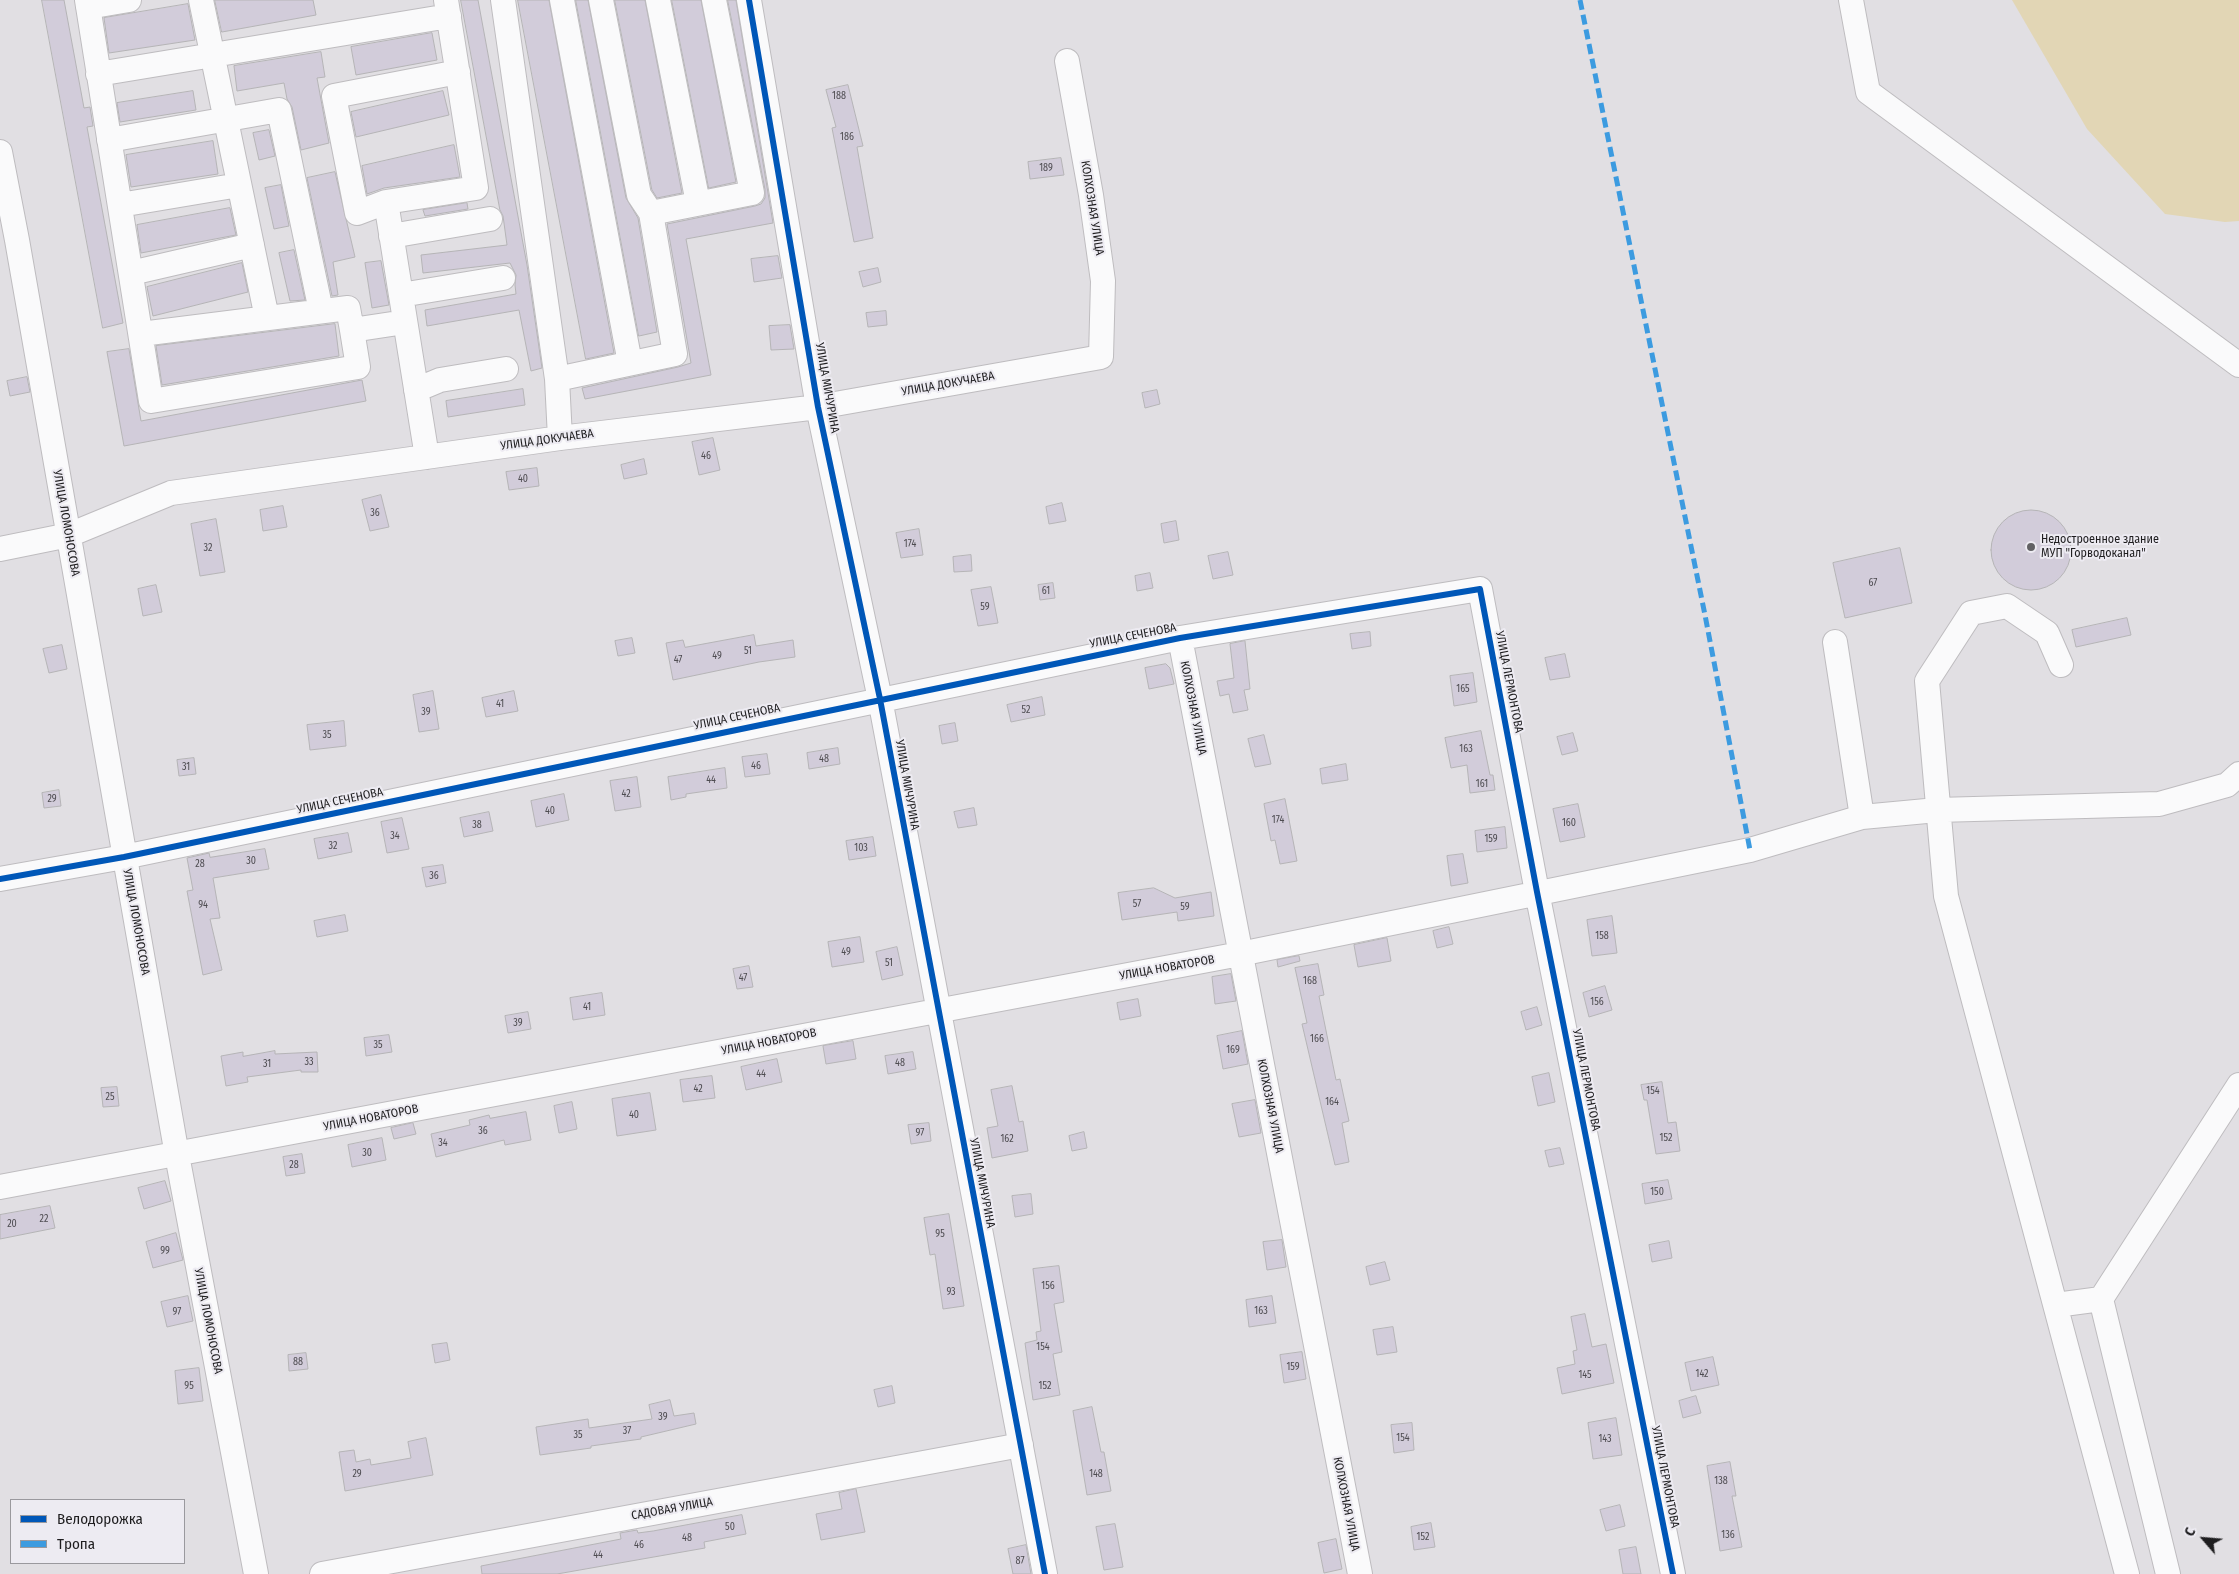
<!DOCTYPE html>
<html>
<head>
<meta charset="utf-8">
<style>
  body { margin:0 }
  #map { position:relative; width:2239px; height:1574px; overflow:hidden; background:#e1dfe3; font-family:"Fira Sans Condensed",sans-serif }
  canvas { display:block }
  .legend { position:absolute; left:10px; top:1499px; width:175px; height:65px; box-sizing:border-box; background:#edebf2; border:1px solid #9a999e; margin:0; padding:6px 9px; list-style:none; font-size:15px; color:#1e1d1f }
  .legend li { display:flex; align-items:center; gap:10px; height:25px }
  .legend b { width:25px; border:1px solid #9a999e }
  .north { position:absolute; left:2179px; top:1514px; width:50px; height:50px; -webkit-text-stroke:4px #edebf2; paint-order:stroke; rotate:297deg; font-size:14px; font-weight:700; line-height:20px; text-align:center; color:#1e1d1f }
  .north::after { content:''; display:block; margin:auto; width:18px; height:22px; background:#1e1d1f; clip-path:polygon(50% 0,100% 100%,50% 72%,0 100%) }
</style>
</head>
<body>
<div id="map">
<canvas width="2239" height="1574"></canvas>
<ul class="legend">
<li><b style="height:6px;background:#0057b8"></b>Велодорожка</li>
<li><b style="height:6px;background:#3c9be0"></b>Тропа</li>
</ul>
<div class="north">С</div>
</div>
<script>
const context = document.querySelector('canvas').getContext('2d');
context.lineJoin = 'round';
function fill(path, color) { context.fillStyle = color; context.fill(path, 'evenodd'); }
function strokePath(path, color, width, dash) { context.strokeStyle = color; context.lineWidth = width; context.lineCap = dash ? 'butt' : 'round'; context.setLineDash(dash || []); context.stroke(path); }
function label(font, color, halo, rows, align = 'center') {
  context.font = font + ' "Fira Sans Condensed",sans-serif'; context.lineWidth = 4; context.setLineDash([]); context.textBaseline = 'middle'; context.strokeStyle = halo; context.fillStyle = color; for (const [text, x, y, turn = 0] of rows) {
    context.save(); context.translate(x, y); context.rotate((+turn || 0) * Math.PI / 180); context.textAlign = isNaN(turn) ? turn : align; if (halo) context.strokeText(text, 0, 0); context.fillText(text, 0, 0); context.restore();
  }
}
fill(new Path2D(`
  M 2012,0 L 2239,0 L 2239,221 L 2225,222 L 2165,214 L 2087,129 Z`), '#e2d6b5');
const building = new Path2D(`
  M 42,0 L 64,0 L 84,108 L 90,107 L 93,126 L 87,127 L 123,323 L 103,328 Z
  M 215,0 L 313,0 L 316,15 L 222,32 Z
  M 461,0 L 478,0 L 527,265 L 542,368 L 531,371 L 519,310 L 427,326 L 425,310 L 516,294 L 515,285 L 516,275 L 510,263 L 423,273 L 421,255 L 507,245 L 503,216 L 500,210 Z
  M 518,0 L 549,0 L 614,353 L 586,359 Z
  M 576,0 L 588,0 L 626,198 L 638,218 L 657,332 L 639,336 Z
  M 615,0 L 645,0 L 682,193 L 657,198 L 652,190 Z
  M 672,0 L 701,0 L 736,182 L 709,188 Z
  M 728,0 L 736,0 L 773,223 L 686,239 L 711,375 L 585,399 L 582,388 L 678,367 L 691,363 L 667,224 L 755,206 L 761,204 L 765,198 L 765,190 Z
  M 188,4 L 195,40 L 109,53 L 104,18 Z
  M 432,33 L 437,60 L 356,75 L 351,47 Z
  M 321,52 L 325,77 L 317,78 L 329,143 L 301,150 L 292,107 L 287,99 L 284,83 L 237,91 L 234,66 Z
  M 848,85 L 863,146 L 857,147 L 873,238 L 854,242 L 832,128 L 836,127 L 826,90 Z
  M 193,91 L 196,110 L 120,122 L 117,103 Z
  M 443,91 L 449,115 L 356,137 L 351,112 Z
  M 269,130 L 275,156 L 259,160 L 253,133 Z
  M 213,141 L 218,174 L 131,187 L 126,155 Z
  M 454,145 L 460,177 L 384,188 L 367,194 L 362,166 Z
  M 1061,158 L 1064,175 L 1030,179 L 1028,162 Z
  M 335,172 L 355,257 L 333,262 L 338,295 L 332,296 L 307,178 Z
  M 281,185 L 289,226 L 274,229 L 265,188 Z
  M 467,203 L 468,209 L 425,216 L 423,210 Z
  M 230,208 L 236,235 L 141,253 L 137,225 Z
  M 294,250 L 305,300 L 290,301 L 279,253 Z
  M 778,256 L 782,278 L 754,282 L 751,259 Z
  M 381,261 L 389,305 L 372,308 L 365,263 Z
  M 242,263 L 248,292 L 153,316 L 147,287 Z
  M 878,268 L 881,282 L 863,287 L 859,272 Z
  M 886,311 L 887,325 L 868,327 L 866,313 Z
  M 335,324 L 339,356 L 162,385 L 156,346 Z
  M 790,325 L 794,349 L 771,350 L 769,326 Z
  M 129,349 L 141,421 L 362,380 L 366,401 L 124,446 L 107,352 Z
  M 27,377 L 30,392 L 10,396 L 7,381 Z
  M 523,389 L 525,405 L 448,417 L 446,401 Z
  M 1157,390 L 1160,404 L 1145,408 L 1142,393 Z
  M 713,438 L 720,470 L 699,475 L 692,442 Z
  M 644,459 L 647,474 L 624,479 L 621,465 Z
  M 537,468 L 539,486 L 509,490 L 506,472 Z
  M 381,495 L 389,527 L 370,531 L 362,500 Z
  M 1062,503 L 1066,521 L 1049,524 L 1046,507 Z
  M 283,506 L 287,527 L 263,531 L 260,510 Z
  M1991 550a40 40 0 1 1 80 0a40 40 0 1 1-80 0Z
  M 216,519 L 225,572 L 200,576 L 191,524 Z
  M 1176,521 L 1179,540 L 1164,543 L 1161,524 Z
  M 919,529 L 923,555 L 901,558 L 896,533 Z
  M 1900,548 L 1912,603 L 1845,618 L 1833,563 Z
  M 1228,552 L 1233,575 L 1213,579 L 1208,556 Z
  M 971,555 L 972,571 L 954,572 L 953,557 Z
  M 1150,573 L 1153,588 L 1137,591 L 1135,576 Z
  M 1053,583 L 1055,598 L 1040,600 L 1038,585 Z
  M 156,585 L 162,612 L 143,616 L 138,589 Z
  M 991,587 L 998,623 L 978,626 L 971,590 Z
  M 2127,618 L 2131,635 L 2076,647 L 2072,630 Z
  M 1370,632 L 1371,646 L 1352,649 L 1350,634 Z
  M 754,635 L 756,646 L 793,640 L 795,657 L 759,662 L 673,680 L 666,643 L 683,640 L 685,647 Z
  M 632,638 L 635,653 L 618,656 L 615,641 Z
  M 1245,641 L 1250,689 L 1244,690 L 1248,710 L 1233,713 L 1229,694 L 1220,696 L 1217,681 L 1234,678 L 1230,644 Z
  M 62,645 L 67,669 L 49,673 L 43,649 Z
  M 1565,654 L 1570,677 L 1550,680 L 1545,658 Z
  M 1166,664 L 1170,668 L 1174,684 L 1149,689 L 1145,668 Z
  M 1473,673 L 1477,702 L 1454,706 L 1450,676 Z
  M 433,691 L 439,729 L 419,732 L 413,695 Z
  M 514,691 L 518,711 L 486,717 L 482,698 Z
  M 1042,697 L 1045,715 L 1011,722 L 1007,705 Z
  M 344,721 L 346,746 L 310,750 L 307,725 Z
  M 955,723 L 958,741 L 942,744 L 939,726 Z
  M 1481,731 L 1490,775 L 1493,775 L 1495,790 L 1470,793 L 1467,765 L 1451,768 L 1445,738 Z
  M 1573,733 L 1578,751 L 1562,755 L 1557,737 Z
  M 1264,735 L 1271,764 L 1255,767 L 1248,739 Z
  M 838,748 L 840,764 L 809,769 L 807,753 Z
  M 767,754 L 770,774 L 745,777 L 742,757 Z
  M 194,758 L 196,774 L 179,776 L 177,760 Z
  M 1346,764 L 1348,780 L 1322,784 L 1320,769 Z
  M 725,768 L 727,788 L 686,794 L 686,797 L 671,800 L 668,777 Z
  M 637,777 L 641,807 L 615,811 L 610,781 Z
  M 59,790 L 61,806 L 44,808 L 42,793 Z
  M 564,794 L 569,820 L 536,827 L 531,801 Z
  M 1285,799 L 1297,861 L 1280,864 L 1275,840 L 1271,841 L 1264,804 Z
  M 1578,804 L 1585,837 L 1560,842 L 1553,809 Z
  M 974,808 L 977,825 L 958,828 L 954,812 Z
  M 489,812 L 493,831 L 464,837 L 460,818 Z
  M 402,818 L 409,849 L 387,853 L 381,822 Z
  M 1505,827 L 1507,848 L 1477,852 L 1475,831 Z
  M 348,833 L 352,852 L 318,859 L 314,839 Z
  M 873,837 L 876,856 L 849,860 L 846,841 Z
  M 265,849 L 269,869 L 213,878 L 220,918 L 210,919 L 222,970 L 203,975 L 187,891 L 193,890 L 187,858 L 209,853 L 210,857 Z
  M 1463,854 L 1468,883 L 1451,886 L 1447,856 Z
  M 443,865 L 446,883 L 426,887 L 422,868 Z
  M 1154,888 L 1175,898 L 1211,892 L 1214,916 L 1178,921 L 1177,912 L 1122,920 L 1118,893 Z
  M 345,915 L 348,931 L 317,937 L 314,921 Z
  M 1612,916 L 1617,953 L 1592,956 L 1587,920 Z
  M 1449,927 L 1453,944 L 1437,948 L 1433,931 Z
  M 860,937 L 864,962 L 832,967 L 828,942 Z
  M 1387,938 L 1391,961 L 1358,967 L 1354,945 Z
  M 897,947 L 903,975 L 882,980 L 876,952 Z
  M 1299,956 L 1300,961 L 1278,967 L 1277,960 Z
  M 1318,964 L 1324,995 L 1319,996 L 1336,1080 L 1340,1079 L 1349,1121 L 1342,1123 L 1349,1162 L 1335,1165 L 1302,1024 L 1307,1023 L 1295,968 Z
  M 749,966 L 753,987 L 737,989 L 733,969 Z
  M 1231,974 L 1236,1001 L 1215,1004 L 1212,977 Z
  M 1605,986 L 1612,1010 L 1589,1017 L 1583,993 Z
  M 602,993 L 605,1015 L 573,1020 L 570,998 Z
  M 1138,999 L 1141,1016 L 1120,1020 L 1117,1003 Z
  M 1537,1007 L 1542,1025 L 1526,1030 L 1521,1012 Z
  M 528,1012 L 531,1029 L 508,1033 L 505,1016 Z
  M 1242,1031 L 1248,1064 L 1223,1069 L 1217,1036 Z
  M 389,1035 L 392,1052 L 366,1056 L 364,1038 Z
  M 853,1041 L 856,1059 L 826,1064 L 823,1046 Z
  M 275,1051 L 275,1054 L 317,1052 L 318,1072 L 301,1072 L 301,1070 L 247,1077 L 248,1082 L 226,1086 L 221,1056 L 243,1052 L 243,1056 Z
  M 913,1052 L 916,1069 L 888,1074 L 885,1056 Z
  M 777,1059 L 782,1082 L 746,1090 L 741,1067 Z
  M 1549,1073 L 1555,1102 L 1538,1106 L 1532,1077 Z
  M 712,1076 L 715,1098 L 683,1102 L 680,1080 Z
  M 1662,1082 L 1668,1123 L 1676,1122 L 1680,1151 L 1656,1154 L 1647,1100 L 1644,1100 L 1641,1085 Z
  M 1012,1086 L 1019,1122 L 1023,1121 L 1028,1151 L 992,1158 L 987,1128 L 998,1126 L 991,1090 Z
  M 117,1087 L 119,1106 L 103,1107 L 101,1088 Z
  M 650,1093 L 656,1130 L 617,1136 L 612,1099 Z
  M 1255,1100 L 1261,1133 L 1239,1137 L 1232,1104 Z
  M 572,1102 L 577,1129 L 559,1133 L 554,1106 Z
  M 526,1112 L 531,1140 L 505,1145 L 504,1140 L 436,1157 L 431,1134 L 470,1125 L 469,1120 L 489,1115 L 490,1118 Z
  M 413,1123 L 416,1134 L 394,1139 L 391,1128 Z
  M 929,1123 L 931,1141 L 911,1144 L 908,1125 Z
  M 1084,1132 L 1087,1148 L 1072,1151 L 1069,1136 Z
  M 382,1138 L 386,1160 L 352,1167 L 348,1145 Z
  M 1560,1148 L 1564,1164 L 1549,1167 L 1545,1151 Z
  M 302,1154 L 305,1173 L 286,1176 L 283,1157 Z
  M 1668,1180 L 1672,1199 L 1645,1204 L 1642,1184 Z
  M 165,1181 L 171,1201 L 144,1209 L 138,1188 Z
  M 1031,1194 L 1033,1214 L 1015,1217 L 1012,1196 Z
  M 50,1206 L 55,1228 L 0,1239 L 0,1215 Z
  M 949,1214 L 964,1306 L 943,1309 L 935,1254 L 930,1255 L 924,1218 Z
  M 176,1233 L 183,1260 L 153,1268 L 146,1242 Z
  M 1282,1240 L 1286,1267 L 1267,1270 L 1263,1242 Z
  M 1669,1241 L 1672,1258 L 1652,1262 L 1649,1245 Z
  M 1385,1262 L 1390,1280 L 1370,1285 L 1366,1267 Z
  M 1059,1266 L 1064,1302 L 1054,1304 L 1062,1352 L 1053,1354 L 1060,1395 L 1033,1400 L 1025,1343 L 1037,1340 L 1036,1332 L 1041,1331 L 1033,1269 Z
  M 188,1296 L 193,1321 L 167,1327 L 161,1302 Z
  M 1272,1296 L 1276,1323 L 1249,1327 L 1246,1300 Z
  M 1585,1314 L 1592,1347 L 1606,1344 L 1614,1383 L 1562,1394 L 1557,1368 L 1575,1364 L 1573,1351 L 1577,1350 L 1571,1317 Z
  M 1393,1327 L 1397,1352 L 1377,1355 L 1373,1330 Z
  M 447,1343 L 450,1360 L 435,1363 L 432,1345 Z
  M 1302,1352 L 1306,1379 L 1284,1383 L 1280,1355 Z
  M 306,1353 L 308,1369 L 289,1371 L 288,1355 Z
  M 1713,1357 L 1719,1385 L 1691,1391 L 1685,1363 Z
  M 199,1368 L 203,1401 L 178,1404 L 175,1371 Z
  M 892,1386 L 895,1403 L 878,1407 L 874,1390 Z
  M 1696,1396 L 1701,1413 L 1683,1418 L 1679,1401 Z
  M 670,1400 L 674,1416 L 694,1413 L 696,1424 L 641,1437 L 641,1439 L 591,1446 L 591,1448 L 540,1455 L 536,1427 L 588,1419 L 589,1428 L 652,1419 L 649,1405 Z
  M 1092,1407 L 1101,1452 L 1104,1452 L 1111,1491 L 1087,1495 L 1073,1411 Z
  M 1616,1418 L 1622,1455 L 1593,1459 L 1588,1423 Z
  M 1412,1423 L 1414,1450 L 1394,1453 L 1391,1425 Z
  M 426,1438 L 433,1475 L 345,1491 L 339,1452 L 354,1450 L 356,1462 L 370,1459 L 371,1465 L 411,1458 L 408,1442 Z
  M 1730,1462 L 1736,1496 L 1732,1496 L 1742,1547 L 1720,1551 L 1707,1466 Z
  M 856,1489 L 865,1532 L 821,1540 L 816,1514 L 842,1509 L 839,1493 Z
  M 1620,1505 L 1625,1526 L 1606,1531 L 1600,1510 Z
  M 742,1515 L 746,1534 L 704,1542 L 705,1548 L 557,1574 L 482,1574 L 481,1566 L 621,1539 L 620,1533 L 637,1530 L 638,1533 L 653,1531 Z
  M 1431,1523 L 1435,1547 L 1414,1550 L 1411,1527 Z
  M 1115,1524 L 1123,1567 L 1104,1570 L 1096,1527 Z
  M 1336,1539 L 1342,1569 L 1324,1573 L 1318,1543 Z
  M 1026,1545 L 1031,1574 L 1013,1574 L 1008,1549 Z
  M 1636,1547 L 1641,1574 L 1623,1574 L 1619,1550 Z`);
fill(building, '#d2ccda');
strokePath(building, '#b5b4b6', 1);
const minor = new Path2D(`
  M 87,0 L 151,401 L 358,367 L 352,330 L 405,322
  M 201,0 L 267,318
  M 503,0 L 557,379 L 560,438
  M 562,0 L 630,363
  M 601,0 L 639,195 L 651,213
  M 658,0 L 698,203
  M 749,0 L 818,407 L 880,699 L 1045,1574
  M 1851,0 L 1868,92 L 2239,365
  M 88,7 L 129,0
  M 98,74 L 449,16
  M 109,140 L 279,110 L 321,311
  M 0,152 L 17,240 L 177,1155 L 256,1574
  M 386,202 L 357,213 L 334,96 L 458,72
  M 120,205 L 239,185
  M 391,236 L 490,219
  M 131,273 L 252,245
  M 401,295 L 503,278
  M 141,334 L 348,308 L 352,330
  M 557,379 L 675,354 L 651,213 L 752,193 L 714,0
  M 416,390 L 440,380 L 506,369
  M 427,457 L 386,202 L 476,188 L 446,0
  M 0,549 L 69,535 L 171,493 L 560,438 L 818,407 L 1101,357 L 1103,281 L 1091,195 L 1067,61
  M 1180,638 L 1360,1574
  M 1835,642 L 1862,817
  M 2061,665 L 2047,633 L 2007,606 L 1971,613 L 1927,681 L 1946,896 L 2127,1574
  M 0,879 L 124,857 L 1180,638 L 1480,589 L 1537,892 L 1673,1574
  M 0,1187 L 1240,954 L 1750,850 L 1862,817 L 1937,810 L 2159,804 L 2227,785 L 2239,774
  M 2056,1305 L 2101,1299
  M 322,1574 L 1021,1445
  M 2168,1574 L 2101,1299 L 2239,1085`);
strokePath(minor, '#bebcbf', 26);
strokePath(minor, '#fafafb', 24);
strokePath(new Path2D(`
  M 1580,0 L 1705,615 L 1750,850`), '#3c9be0', 5, [10, 5]);
strokePath(new Path2D(`
  M 749,0 L 818,407 L 880,699 L 1045,1574
  M 0,879 L 124,857 L 1180,638 L 1480,589 L 1537,892 L 1673,1574`), '#0057b8', 6);
for (const [x, y, r, color] of [
  [2031,547,5,"#626164"]
]) { const dot = new Path2D(); dot.arc(x, y, r, 0, 2 * Math.PI); context.fillStyle = color; context.fill(dot); strokePath(dot, '#edebf2', 2); }
label('10px', '#4e4c51', null, [
  ["188",839,96],
  ["186",847,137],
  ["189",1046,168],
  ["46",706,456],
  ["40",523,479],
  ["36",375,513],
  ["174",910,544],
  ["32",208,548],
  ["67",1873,583],
  ["61",1046,591],
  ["59",985,607],
  ["51",748,651],
  ["49",717,656],
  ["47",678,660],
  ["165",1463,689],
  ["41",500,704],
  ["52",1026,710],
  ["39",426,712],
  ["35",327,735],
  ["163",1466,749],
  ["48",824,759],
  ["46",756,766],
  ["31",186,767],
  ["44",711,780],
  ["161",1482,784],
  ["42",626,794],
  ["29",52,799],
  ["40",550,811],
  ["174",1278,820],
  ["160",1569,823],
  ["38",477,825],
  ["34",395,836],
  ["159",1491,839],
  ["32",333,846],
  ["103",861,848],
  ["30",251,861],
  ["28",200,864],
  ["36",434,876],
  ["57",1137,904],
  ["94",203,905],
  ["59",1185,907],
  ["158",1602,936],
  ["49",846,952],
  ["51",889,963],
  ["47",743,978],
  ["168",1310,981],
  ["156",1597,1002],
  ["41",587,1007],
  ["39",518,1023],
  ["166",1317,1039],
  ["35",378,1045],
  ["169",1233,1050],
  ["33",309,1062],
  ["48",900,1063],
  ["31",267,1064],
  ["44",761,1074],
  ["42",698,1089],
  ["154",1653,1091],
  ["25",110,1097],
  ["164",1332,1102],
  ["40",634,1115],
  ["36",483,1131],
  ["97",920,1133],
  ["152",1666,1138],
  ["162",1007,1139],
  ["34",443,1143],
  ["30",367,1153],
  ["28",294,1165],
  ["150",1657,1192],
  ["22",44,1219],
  ["20",12,1224],
  ["95",940,1234],
  ["99",165,1251],
  ["156",1048,1286],
  ["93",951,1292],
  ["163",1261,1311],
  ["97",177,1312],
  ["154",1043,1347],
  ["88",298,1362],
  ["159",1293,1367],
  ["142",1702,1374],
  ["145",1585,1375],
  ["95",189,1386],
  ["152",1045,1386],
  ["39",663,1417],
  ["37",627,1431],
  ["35",578,1435],
  ["154",1403,1438],
  ["143",1605,1439],
  ["29",357,1474],
  ["148",1096,1474],
  ["138",1721,1481],
  ["50",730,1527],
  ["136",1728,1535],
  ["152",1423,1537],
  ["48",687,1538],
  ["46",639,1545],
  ["44",598,1555],
  ["87",1020,1561]
]);
label('12px', '#1e1d1f', '#edebf2', [
  ["КОЛХОЗНАЯ УЛИЦА",1092,208,81],
  ["УЛИЦА ДОКУЧАЕВА",948,384,-10],
  ["УЛИЦА МИЧУРИНА",827,388,80],
  ["УЛИЦА ДОКУЧАЕВА",547,440,-8],
  ["УЛИЦА ЛОМОНОСОВА",66,523,80],
  ["УЛИЦА СЕЧЕНОВА",1133,636,-11],
  ["УЛИЦА ЛЕРМОНТОВА",1509,682,79],
  ["КОЛХОЗНАЯ УЛИЦА",1193,708,79],
  ["УЛИЦА СЕЧЕНОВА",737,717,-12],
  ["УЛИЦА МИЧУРИНА",907,785,80],
  ["УЛИЦА СЕЧЕНОВА",340,801,-12],
  ["УЛИЦА ЛОМОНОСОВА",136,922,80],
  ["УЛИЦА НОВАТОРОВ",1167,968,-10],
  ["УЛИЦА НОВАТОРОВ",769,1042,-11],
  ["УЛИЦА ЛЕРМОНТОВА",1586,1080,79],
  ["КОЛХОЗНАЯ УЛИЦА",1270,1106,79],
  ["УЛИЦА НОВАТОРОВ",371,1118,-11],
  ["УЛИЦА МИЧУРИНА",982,1183,79],
  ["УЛИЦА ЛОМОНОСОВА",208,1321,79],
  ["УЛИЦА ЛЕРМОНТОВА",1665,1477,79],
  ["КОЛХОЗНАЯ УЛИЦА",1346,1504,79],
  ["САДОВАЯ УЛИЦА",672,1509,-10]
]);
label('12px', '#1e1d1f', '#edebf2', [
  ["Недостроенное здание",2041,540],
  ["МУП \"Горводоканал\"",2041,554]
], 'left');
</script>
</body>
</html>
